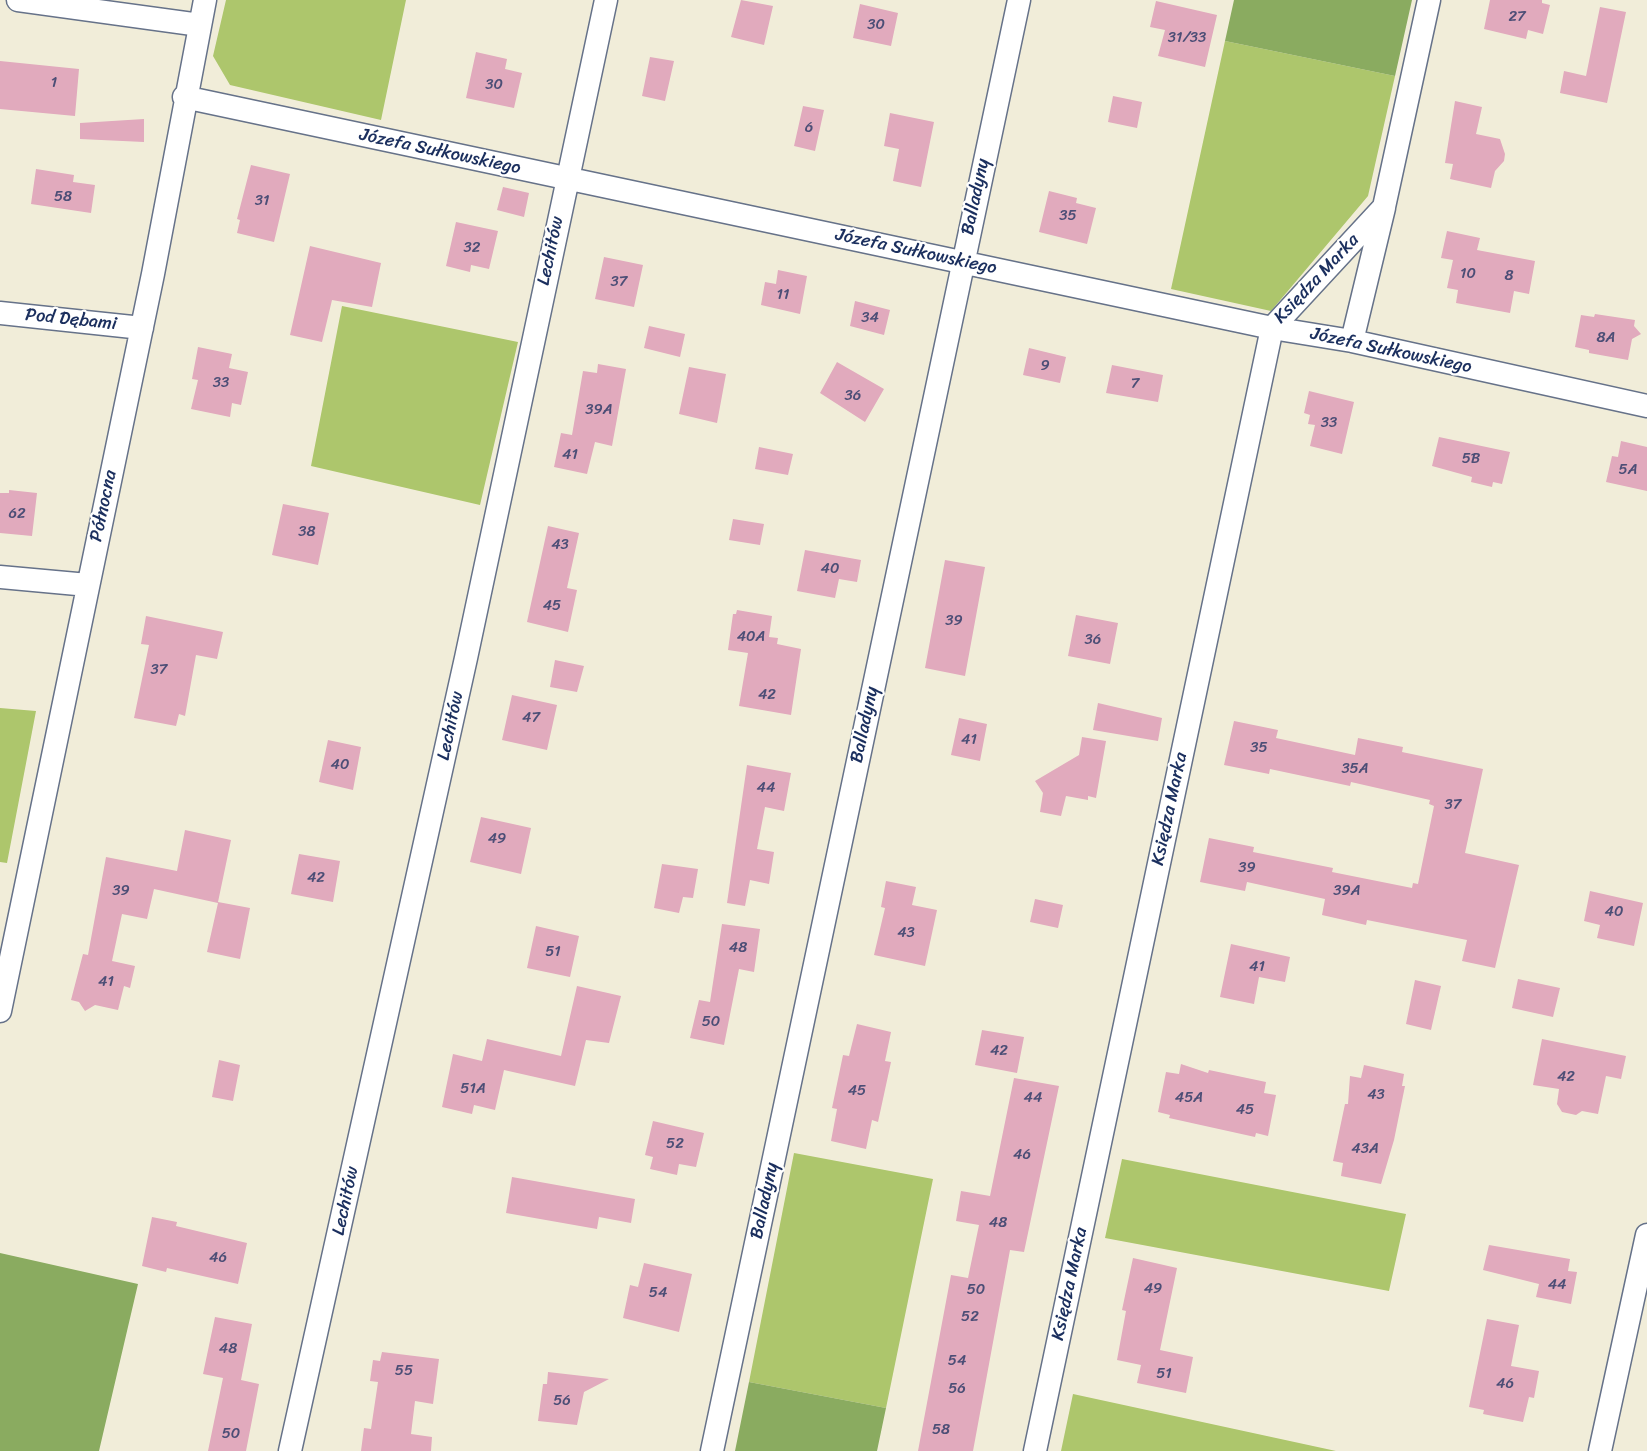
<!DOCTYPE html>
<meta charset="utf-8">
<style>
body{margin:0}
canvas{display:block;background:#f1edd9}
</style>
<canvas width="1647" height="1451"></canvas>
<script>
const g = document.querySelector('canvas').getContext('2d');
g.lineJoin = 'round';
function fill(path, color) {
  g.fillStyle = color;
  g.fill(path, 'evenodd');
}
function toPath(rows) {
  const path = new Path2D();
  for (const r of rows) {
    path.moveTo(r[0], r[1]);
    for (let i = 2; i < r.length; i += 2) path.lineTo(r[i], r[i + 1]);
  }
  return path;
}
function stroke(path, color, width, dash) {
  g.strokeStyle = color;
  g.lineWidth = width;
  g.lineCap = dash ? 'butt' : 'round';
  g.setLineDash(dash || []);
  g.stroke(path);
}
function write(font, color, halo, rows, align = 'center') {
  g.font = font + ' Sriracha,sans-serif';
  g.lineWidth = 4.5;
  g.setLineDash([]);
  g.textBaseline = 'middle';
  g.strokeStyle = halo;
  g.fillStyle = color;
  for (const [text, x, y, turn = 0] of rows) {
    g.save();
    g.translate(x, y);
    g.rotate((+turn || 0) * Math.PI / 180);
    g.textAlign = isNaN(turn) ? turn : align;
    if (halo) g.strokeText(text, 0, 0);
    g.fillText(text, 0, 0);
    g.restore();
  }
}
fill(toPath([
 [226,0,406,0,381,120,230,85,213,56],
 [1225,41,1395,76,1368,196,1271,311,1171,289],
 [342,306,518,342,480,505,311,466],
 [0,708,36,711,7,863,0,862],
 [794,1153,933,1179,886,1408,749,1382],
 [1122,1159,1406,1214,1389,1291,1105,1238],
 [1073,1394,1336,1451,1061,1451]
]), '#adc66c');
fill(toPath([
 [1234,0,1412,0,1395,76,1225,41],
 [0,1253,138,1284,99,1451,0,1451],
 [749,1382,886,1408,877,1451,735,1451]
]), '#8aab60');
fill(toPath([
 [741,0,773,6,764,45,731,37],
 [1490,0,1542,0,1542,3,1550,5,1543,34,1528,30,1526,39,1484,29],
 [1156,1,1217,15,1205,67,1158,56,1165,30,1150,27],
 [860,4,898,13,891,46,853,38],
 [1600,7,1626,12,1607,103,1560,93,1564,71,1586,76],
 [476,52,507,59,505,69,522,73,514,108,466,98],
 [650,57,674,61,665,101,642,96],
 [0,61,79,69,75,116,0,109],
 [1113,96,1142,102,1137,128,1108,122],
 [1455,101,1482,107,1476,134,1500,139,1505,154,1504,161,1495,171,1491,188,1450,179,1453,164,1445,163],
 [803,106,824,110,815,151,794,146],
 [890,113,934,122,921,187,893,181,899,149,884,146],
 [144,119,144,142,80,139,80,123],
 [251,165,290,174,274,242,237,233,240,220,237,219],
 [36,169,74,175,73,182,95,185,91,213,31,204],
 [503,187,529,193,524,217,497,210],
 [1049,191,1077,198,1076,203,1096,208,1087,244,1039,232],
 [456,222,498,231,489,269,471,265,470,272,446,266],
 [1447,231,1480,238,1477,250,1535,261,1529,294,1514,291,1510,313,1456,303,1458,290,1447,288,1453,260,1441,258],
 [310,246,381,263,372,307,332,300,322,342,290,335],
 [604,257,643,265,634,307,595,299],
 [778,270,807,276,800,314,761,305,765,282,776,284],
 [855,301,890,310,884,335,850,326],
 [1595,314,1635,320,1634,326,1641,334,1632,339,1628,360,1589,353,1589,350,1575,347,1581,315,1594,317],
 [649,326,685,334,680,357,644,348],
 [198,347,232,354,229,368,248,372,241,405,232,403,230,417,191,409,198,380,192,379],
 [1029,348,1066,357,1060,383,1023,375],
 [837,362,884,389,865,422,820,393],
 [598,364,626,369,612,446,595,442,587,474,554,467,561,433,572,435,583,371,597,373],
 [1112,365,1163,375,1158,402,1106,393],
 [689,367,726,374,717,423,679,414],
 [1309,391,1354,402,1342,454,1310,446,1315,425,1308,424,1310,415,1304,413],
 [1439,437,1510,452,1502,484,1493,482,1492,487,1471,482,1472,477,1432,466],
 [1621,441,1647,447,1647,491,1606,482,1612,456,1618,457],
 [759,447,793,454,788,475,755,469],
 [9,490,37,493,32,536,0,533,0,493,9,493],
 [283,504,329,513,318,565,272,555],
 [733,519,764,524,760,545,729,540],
 [548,526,579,533,567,588,577,590,568,632,527,622],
 [805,550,861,560,857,582,839,579,835,598,797,591],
 [945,560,985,567,965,676,925,668],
 [737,610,772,616,769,637,778,638,777,644,801,649,791,715,739,706,748,653,728,650,733,614,736,614],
 [1076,615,1118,623,1110,664,1068,656],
 [146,616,223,632,217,659,196,655,185,716,179,714,176,726,134,718,149,645,141,644],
 [555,660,584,666,577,692,550,687],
 [512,695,557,705,547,750,502,740],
 [1098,703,1162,718,1158,741,1093,730],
 [959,718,987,724,980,761,951,755],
 [1234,721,1278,730,1276,738,1355,755,1358,738,1403,747,1402,752,1483,769,1465,853,1519,865,1495,968,1462,961,1467,940,1367,920,1366,925,1322,915,1325,899,1247,882,1245,891,1200,882,1209,838,1254,847,1253,852,1333,868,1332,872,1412,888,1413,883,1418,884,1434,806,1429,804,1430,800,1351,782,1350,786,1270,769,1269,774,1224,765],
 [1082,737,1106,741,1096,798,1088,796,1088,800,1066,796,1061,816,1040,812,1043,793,1035,781,1079,755],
 [328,740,361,747,353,790,319,782],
 [747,765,791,773,784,811,765,807,757,849,774,852,769,884,750,880,745,906,727,903],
 [481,817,531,828,521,874,470,862],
 [185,830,231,840,218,902,250,908,240,959,207,952,218,903,154,889,147,919,122,914,112,961,135,966,130,988,124,986,118,1010,95,1005,85,1011,79,1002,71,1000,83,954,88,955,106,857,177,871],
 [299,854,340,861,333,902,291,894],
 [662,864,698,869,693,898,683,897,679,913,654,908],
 [886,881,916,887,912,905,937,910,925,966,874,955,885,908,881,907],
 [1590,891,1643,903,1634,946,1597,938,1600,925,1584,921],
 [1035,899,1063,905,1058,928,1030,922],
 [722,924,760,929,754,972,739,969,724,1045,690,1038,699,1000,710,1002],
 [536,926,579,936,570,977,527,968],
 [1231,944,1290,957,1285,982,1259,977,1254,1004,1220,997],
 [1518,979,1560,988,1553,1017,1512,1008],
 [1415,980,1441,986,1431,1030,1406,1024],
 [577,986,621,996,609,1043,586,1040,575,1086,504,1070,495,1110,474,1105,472,1114,442,1107,453,1054,482,1061,487,1039,561,1056],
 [857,1024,891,1032,885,1061,891,1062,878,1122,872,1120,866,1149,831,1141,837,1109,832,1108,843,1055,849,1056],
 [982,1030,1024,1037,1017,1073,975,1065],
 [1542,1039,1626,1056,1621,1079,1606,1076,1598,1114,1582,1111,1576,1115,1562,1112,1557,1104,1559,1089,1533,1085],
 [219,1060,240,1065,233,1101,212,1097],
 [1181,1064,1208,1073,1209,1070,1266,1082,1264,1093,1276,1095,1268,1136,1256,1133,1255,1137,1169,1118,1170,1115,1158,1112,1166,1072,1179,1074],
 [1364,1065,1404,1074,1402,1086,1405,1086,1394,1140,1381,1184,1341,1176,1343,1163,1333,1161,1345,1104,1348,1104,1350,1076,1361,1078],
 [1014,1078,1059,1086,1024,1252,1010,1250,973,1451,918,1451,951,1275,968,1278,979,1225,956,1221,961,1191,990,1196],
 [653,1121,704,1133,696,1167,679,1164,677,1175,650,1169,653,1157,645,1155],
 [512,1177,635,1199,631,1223,599,1217,597,1229,506,1213],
 [152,1217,177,1222,176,1226,247,1243,238,1284,167,1268,166,1272,142,1266],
 [1489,1245,1570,1259,1568,1271,1577,1272,1571,1304,1536,1297,1539,1284,1483,1270],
 [1133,1258,1177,1268,1160,1350,1193,1357,1186,1393,1137,1383,1141,1365,1117,1360,1126,1311,1122,1310],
 [644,1263,692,1274,679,1332,623,1318,630,1285,638,1287],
 [215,1317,252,1324,241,1380,259,1384,246,1451,208,1451,223,1378,203,1374],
 [1487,1319,1519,1325,1511,1366,1539,1371,1534,1398,1529,1397,1523,1422,1483,1414,1484,1410,1469,1407],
 [382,1352,439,1359,433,1404,415,1401,411,1434,432,1437,431,1451,361,1451,364,1428,371,1429,378,1382,370,1381,373,1360,380,1361],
 [548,1372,609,1379,584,1392,577,1425,538,1421,543,1384,547,1384]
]), '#e1aabd');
const street = toPath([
 [18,0,200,25],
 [184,97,1272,328,1352,341,1647,406],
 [0,313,142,328],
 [1352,341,1384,208],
 [0,577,88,585],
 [0,1011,153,274,205,0],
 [290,1451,466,658,606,0],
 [712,1451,1019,0],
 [1035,1451,1272,328,1384,207,1429,0],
 [1600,1451,1647,1235]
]);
stroke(street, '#667289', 25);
stroke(street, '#fff', 22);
write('15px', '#4c4e76', null, [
 ["27",1517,17],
 ["30",876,25],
 ["31/33",1187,38],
 ["1",54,83],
 ["30",494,85],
 ["6",809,128],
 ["58",63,197],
 ["31",262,201],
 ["35",1068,216],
 ["32",472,248],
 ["10",1468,274],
 ["8",1509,276],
 ["37",619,282],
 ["11",783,295],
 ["34",870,318],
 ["8A",1606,338],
 ["9",1045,366],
 ["33",221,383],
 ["7",1135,384],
 ["36",853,396],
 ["39A",599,410],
 ["33",1329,423],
 ["41",570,455],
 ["5B",1471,459],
 ["5A",1628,470],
 ["62",17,514],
 ["38",307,532],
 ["43",560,545],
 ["40",830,569],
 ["45",552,606],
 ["39",954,621],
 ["40A",751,637],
 ["36",1093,640],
 ["37",159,670],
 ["42",767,695],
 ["47",531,718],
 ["41",969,740],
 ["35",1259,748],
 ["40",340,765],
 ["35A",1355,769],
 ["44",766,788],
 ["37",1453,805],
 ["49",497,839],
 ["39",1247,868],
 ["42",316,878],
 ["39",121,891],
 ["39A",1347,891],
 ["40",1614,912],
 ["43",906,933],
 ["48",738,948],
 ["51",553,952],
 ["41",1257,967],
 ["41",106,982],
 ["50",711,1022],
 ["42",999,1051],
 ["42",1566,1077],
 ["51A",473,1089],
 ["45",857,1091],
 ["43",1376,1095],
 ["44",1033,1098],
 ["45A",1189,1098],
 ["45",1245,1110],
 ["52",675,1144],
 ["43A",1365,1149],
 ["46",1022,1155],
 ["48",998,1223],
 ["46",218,1258],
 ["44",1557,1285],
 ["49",1153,1289],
 ["50",976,1290],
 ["54",658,1293],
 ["52",970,1317],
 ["48",228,1349],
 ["54",957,1361],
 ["55",404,1371],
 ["51",1164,1374],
 ["46",1505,1384],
 ["56",957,1389],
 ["56",562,1401],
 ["58",941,1430],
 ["50",231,1434]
]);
write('18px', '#1b2f5e', '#fff', [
 ["Józefa Sułkowskiego",440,152,12],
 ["Balladyny",976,197,-78],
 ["Lechitów",551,251,-78],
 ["Józefa Sułkowskiego",916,252,12],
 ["Księdza Marka",1317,279,-47],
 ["Pod Dębami",71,320,6],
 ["Józefa Sułkowskiego",1391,351,12],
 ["Północna",104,506,-78],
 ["Balladyny",865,725,-78],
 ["Lechitów",451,726,-78],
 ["Księdza Marka",1170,809,-78],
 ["Lechitów",346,1201,-78],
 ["Balladyny",765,1201,-78],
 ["Księdza Marka",1070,1284,-78]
]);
</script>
